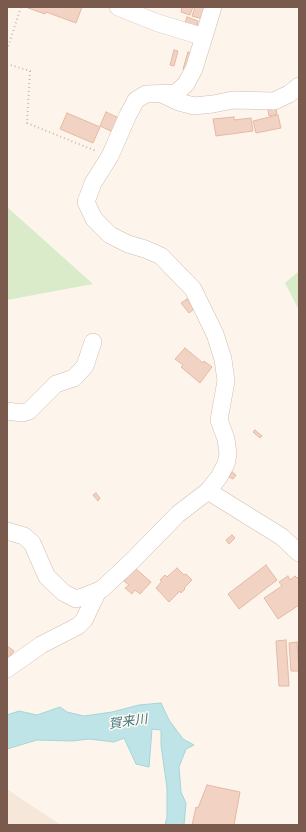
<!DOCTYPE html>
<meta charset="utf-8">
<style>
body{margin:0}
#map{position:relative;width:306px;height:832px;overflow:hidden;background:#fdf5ec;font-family:"PT Sans",sans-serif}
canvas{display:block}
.frame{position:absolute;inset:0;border:8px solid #795a4d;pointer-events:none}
</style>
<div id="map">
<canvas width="306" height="832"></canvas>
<div class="frame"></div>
</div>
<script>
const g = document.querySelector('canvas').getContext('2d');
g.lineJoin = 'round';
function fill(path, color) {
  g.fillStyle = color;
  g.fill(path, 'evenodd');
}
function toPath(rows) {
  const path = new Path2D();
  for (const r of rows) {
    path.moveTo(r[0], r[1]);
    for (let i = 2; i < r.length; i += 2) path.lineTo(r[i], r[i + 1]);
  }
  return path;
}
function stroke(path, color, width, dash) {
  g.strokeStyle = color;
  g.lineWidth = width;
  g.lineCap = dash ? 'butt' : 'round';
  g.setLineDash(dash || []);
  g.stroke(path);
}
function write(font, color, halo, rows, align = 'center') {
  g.font = font + ' "PT Sans","Noto Sans JP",sans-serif';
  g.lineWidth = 3;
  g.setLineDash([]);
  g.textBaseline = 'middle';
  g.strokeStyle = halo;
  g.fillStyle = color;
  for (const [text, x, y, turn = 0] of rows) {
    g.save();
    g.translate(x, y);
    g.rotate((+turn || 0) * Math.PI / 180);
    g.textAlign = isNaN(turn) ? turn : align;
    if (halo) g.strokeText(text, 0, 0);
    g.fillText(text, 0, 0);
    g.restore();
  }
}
fill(toPath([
 [7,789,23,800,61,825,7,825]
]), '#f5e7da');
fill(toPath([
 [7,207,93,284,7,300],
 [299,271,299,310,285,283]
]), '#d9ebc9');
const water = toPath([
 [161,703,169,720,183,739,194,745,186,749,179,767,181,792,186,803,184,825,165,825,167,817,167,788,161,745,161,730,152,729,149,767,136,764,124,738,114,742,89,739,72,741,37,740,7,749,7,715,19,711,37,715,60,707,67,712,84,716,112,712,139,705,161,703]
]);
fill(water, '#bfe4e7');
stroke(water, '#a5d4d9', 1);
const building = toPath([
 [28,7,82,7,76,23,46,12,45,14,28,8,28,7],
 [182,7,193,7,190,15,181,12,182,7],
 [195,7,207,7,203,19,192,16,195,7],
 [187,17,198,21,196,30,184,27,187,17],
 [174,50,178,51,174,66,170,65,174,50],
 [188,52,193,54,187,70,183,69,188,52],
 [276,109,277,114,269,116,268,110,276,109],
 [106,112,123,120,113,132,100,126,106,112],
 [67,113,100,127,93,143,60,129,67,113],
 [278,115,281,128,256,133,253,121,278,115],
 [234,117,234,120,251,118,253,131,216,136,213,119,234,117],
 [187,299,194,309,189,313,181,303,187,299],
 [185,348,203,363,204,361,212,367,200,383,181,367,183,365,175,359,185,348],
 [255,430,262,436,260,438,253,432,255,430],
 [232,472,236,475,233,479,229,477,232,472],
 [96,493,100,498,98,501,93,495,96,493],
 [232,535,235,538,229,544,226,540,232,535],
 [266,565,277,580,239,609,228,594,266,565],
 [135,568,151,582,140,594,135,590,132,594,125,588,129,585,124,581,135,568],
 [177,568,184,575,186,574,192,580,184,588,185,589,181,593,180,591,169,602,156,588,162,581,160,580,165,575,167,577,177,568],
 [288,576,290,580,295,576,297,578,299,576,299,605,278,619,264,598,282,586,279,582,288,576],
 [286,640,289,686,279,686,276,641,286,640],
 [297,642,299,671,291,671,289,643,297,642],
 [7,646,14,651,7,660,7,646],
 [207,785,240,792,234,825,192,825,196,807,198,808,207,785]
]);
fill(building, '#f2d3c3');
stroke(building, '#e5b8a3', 1);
const minor = toPath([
 [118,7,158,23,204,37],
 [162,94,179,102,194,106,213,104,233,100,274,101,289,94,299,86],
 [7,411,22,413,29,411,56,384,74,378,85,366,93,342],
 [208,491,282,537,299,553],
 [7,531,24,536,32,543,47,577,64,593,76,599,85,596,102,589,132,561,178,514,208,491,219,477,226,464,228,454,226,439,219,420,226,381,223,359,215,334,193,289,161,256,145,249,128,244,110,235,94,219,86,202,93,183,110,156,128,115,136,100,146,94,176,93,186,84,194,69,213,7],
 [7,669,41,645,78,626,84,620,98,591]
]);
stroke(minor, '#d0bcb0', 18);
stroke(toPath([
 [7,50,21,7],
 [7,64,30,71,27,123,96,151]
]), '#d8b6a5', 2, [1, 3]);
stroke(minor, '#fff', 17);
write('italic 13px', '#40777e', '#fff9f3', [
 ["賀来川",128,722,-8]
]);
</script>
